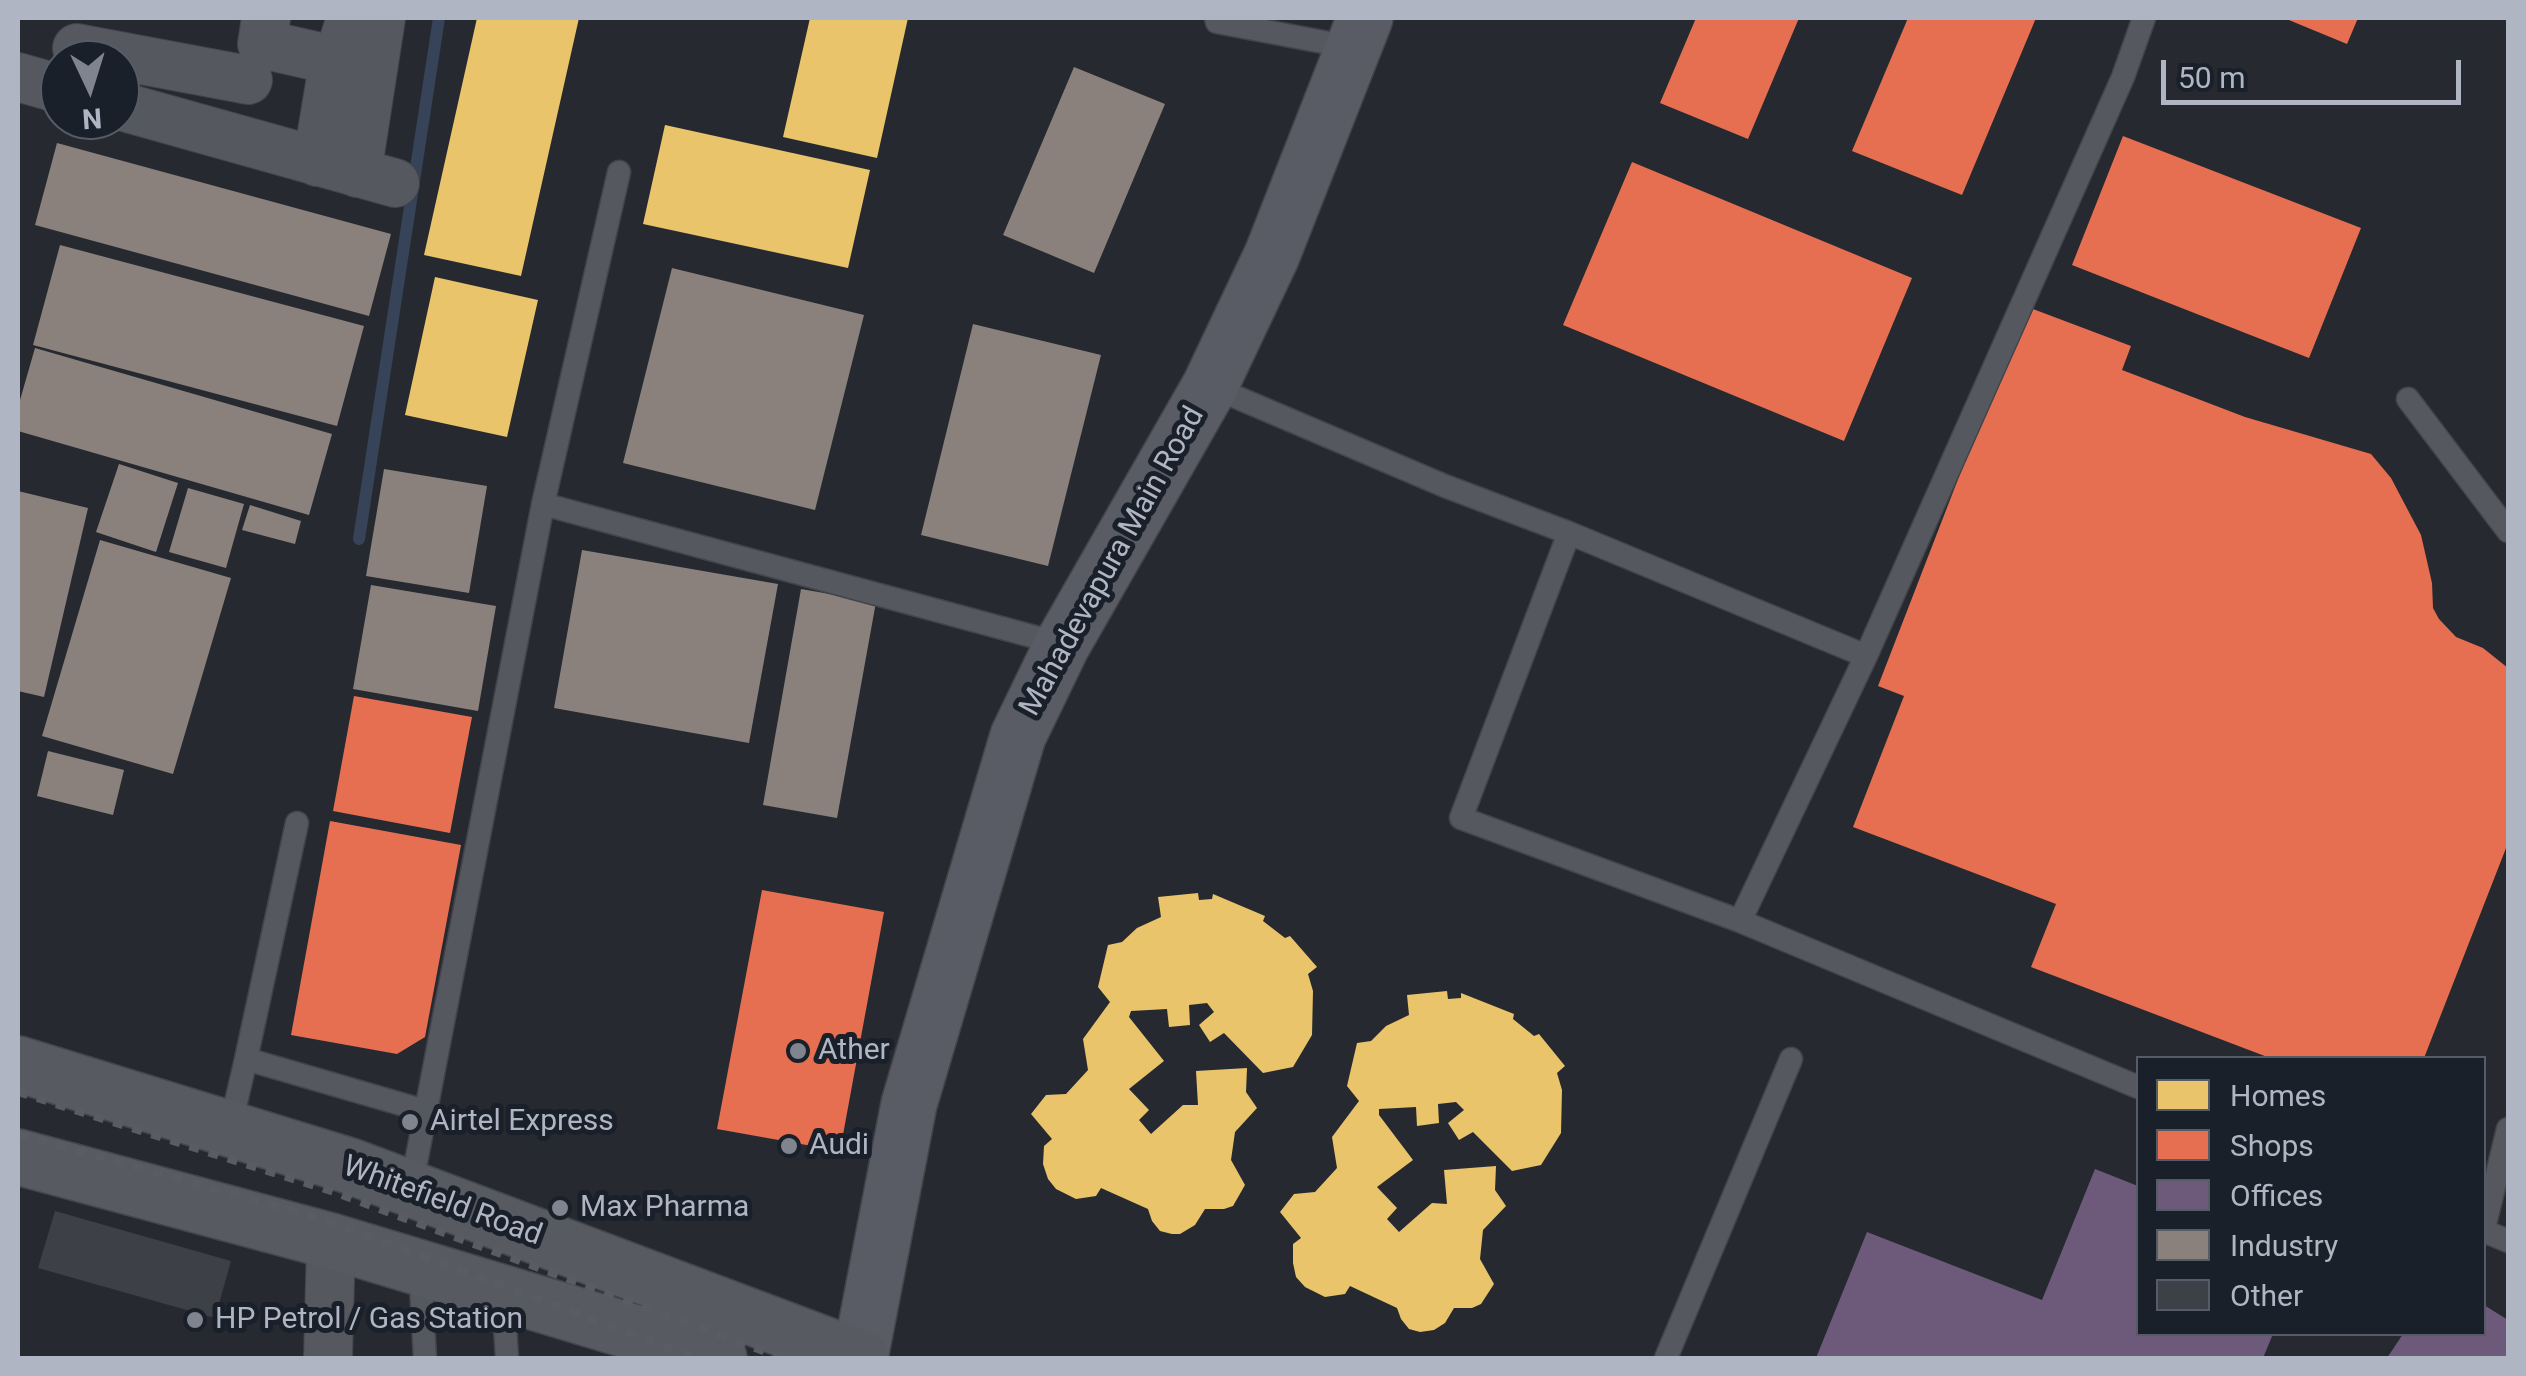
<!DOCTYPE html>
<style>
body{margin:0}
#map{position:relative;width:2526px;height:1376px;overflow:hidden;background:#262a30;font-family:Roboto,sans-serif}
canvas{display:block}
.frame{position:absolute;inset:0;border:20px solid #afb5c2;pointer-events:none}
.legend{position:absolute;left:2136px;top:1056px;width:350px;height:280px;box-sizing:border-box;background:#1a202a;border:2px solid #565c67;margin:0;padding:12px 18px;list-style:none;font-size:30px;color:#afb5c2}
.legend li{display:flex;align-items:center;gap:20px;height:50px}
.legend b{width:50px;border:2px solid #565c67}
.north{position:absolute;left:40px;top:40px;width:100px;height:100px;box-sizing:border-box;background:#1a202a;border:2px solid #565c67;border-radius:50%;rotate:176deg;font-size:28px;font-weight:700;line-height:40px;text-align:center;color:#afb5c2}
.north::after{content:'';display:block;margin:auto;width:35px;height:45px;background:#7f848f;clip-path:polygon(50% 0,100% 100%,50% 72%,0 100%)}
.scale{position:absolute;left:2161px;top:60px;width:300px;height:45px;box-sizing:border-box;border:5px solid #afb5c2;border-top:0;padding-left:12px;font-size:30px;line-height:35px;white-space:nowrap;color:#afb5c2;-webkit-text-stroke:8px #1a202a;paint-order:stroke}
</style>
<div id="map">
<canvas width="2526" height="1376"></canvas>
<div class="frame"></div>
<ul class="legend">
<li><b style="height:28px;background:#e9c46a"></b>Homes</li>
<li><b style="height:28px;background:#e76f51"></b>Shops</li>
<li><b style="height:28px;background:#6d597a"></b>Offices</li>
<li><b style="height:28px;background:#8a817c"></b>Industry</li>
<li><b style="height:28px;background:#3d4046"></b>Other</li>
</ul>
<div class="north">N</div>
<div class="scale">50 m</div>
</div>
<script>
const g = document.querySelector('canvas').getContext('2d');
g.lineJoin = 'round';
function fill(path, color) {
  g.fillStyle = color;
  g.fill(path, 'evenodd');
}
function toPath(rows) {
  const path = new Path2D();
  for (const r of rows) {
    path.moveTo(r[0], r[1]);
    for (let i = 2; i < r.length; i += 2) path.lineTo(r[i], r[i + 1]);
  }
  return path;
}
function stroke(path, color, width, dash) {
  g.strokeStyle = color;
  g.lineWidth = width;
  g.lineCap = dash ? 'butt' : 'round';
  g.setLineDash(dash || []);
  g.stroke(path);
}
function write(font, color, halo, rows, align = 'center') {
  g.font = font + ' Roboto,sans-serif';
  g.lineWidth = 10;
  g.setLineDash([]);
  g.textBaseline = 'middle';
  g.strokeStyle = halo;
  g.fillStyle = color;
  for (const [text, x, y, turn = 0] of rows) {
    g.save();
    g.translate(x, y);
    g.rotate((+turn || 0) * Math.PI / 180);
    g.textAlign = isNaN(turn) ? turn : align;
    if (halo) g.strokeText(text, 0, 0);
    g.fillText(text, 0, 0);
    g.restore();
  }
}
fill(toPath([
 [477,18,579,18,521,276,424,255],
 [810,18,908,18,877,158,783,137],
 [665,125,870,170,848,268,643,224],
 [435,277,538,300,507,437,405,415],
 [1198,893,1199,900,1212,899,1213,894,1265,916,1263,921,1285,938,1290,936,1317,967,1308,974,1313,991,1312,1035,1293,1067,1263,1073,1224,1033,1210,1042,1199,1025,1214,1012,1207,1003,1189,1005,1190,1025,1169,1027,1167,1009,1131,1011,1129,1017,1164,1061,1129,1089,1149,1110,1139,1120,1151,1134,1183,1105,1198,1105,1196,1071,1247,1068,1246,1092,1257,1108,1235,1132,1231,1160,1245,1185,1233,1206,1224,1209,1205,1209,1195,1225,1180,1234,1172,1234,1160,1231,1152,1221,1148,1209,1101,1188,1096,1196,1076,1199,1056,1189,1048,1179,1043,1164,1044,1146,1052,1139,1031,1114,1046,1095,1066,1094,1088,1070,1083,1039,1110,1002,1098,987,1108,945,1122,942,1137,928,1161,917,1158,897],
 [1447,991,1448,999,1461,998,1461,993,1514,1014,1513,1019,1534,1036,1539,1034,1565,1066,1557,1073,1562,1090,1561,1133,1541,1165,1512,1171,1473,1132,1459,1140,1448,1123,1464,1110,1456,1102,1438,1104,1439,1123,1417,1126,1416,1107,1379,1109,1379,1115,1413,1160,1377,1187,1397,1208,1387,1219,1399,1232,1432,1203,1447,1204,1444,1170,1496,1166,1495,1190,1506,1206,1483,1230,1480,1259,1494,1284,1481,1304,1472,1308,1454,1308,1445,1323,1434,1330,1420,1332,1409,1329,1401,1319,1397,1308,1350,1286,1345,1294,1325,1297,1305,1287,1296,1277,1293,1263,1293,1244,1301,1238,1280,1212,1294,1194,1315,1192,1337,1168,1332,1137,1359,1101,1347,1086,1357,1043,1371,1041,1386,1026,1409,1015,1407,995]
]), '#e9c46a');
fill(toPath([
 [1696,18,1799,18,1748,139,1660,103],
 [1908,18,2036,18,1962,195,1852,151],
 [2284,18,2358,18,2347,44],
 [2123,136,2361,228,2309,358,2072,265],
 [1632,162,1912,278,1844,441,1563,325],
 [2025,306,2131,346,2122,370,2245,417,2371,454,2391,478,2421,535,2432,583,2433,608,2439,619,2456,637,2483,648,2508,668,2508,843,2424,1058,2270,1058,2031,967,2056,904,1853,827,1904,696,1878,686],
 [354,696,472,717,450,833,333,811],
 [330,821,461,845,425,1037,397,1054,291,1035],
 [762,890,884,912,840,1151,717,1129]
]), '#e76f51');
fill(toPath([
 [2095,1169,2138,1186,2138,1334,2273,1334,2263,1358,1816,1358,1867,1232,2042,1300],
 [2484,1305,2508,1320,2508,1358,2387,1358,2403,1334,2484,1334]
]), '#6d597a');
fill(toPath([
 [1074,67,1165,104,1094,273,1003,235],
 [57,143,391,234,369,316,35,225],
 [60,245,364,326,337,426,33,345],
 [672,268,864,315,815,510,623,463],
 [973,324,1101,355,1048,566,921,535],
 [35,348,332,434,309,515,18,431,18,407],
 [119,464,178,483,156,552,96,532],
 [384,469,487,486,469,593,366,576],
 [188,488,244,504,226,568,169,552],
 [18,491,88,508,44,697,18,691],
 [250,505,301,521,295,544,242,530],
 [100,540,231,578,173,774,42,736],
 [582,550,778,584,749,743,554,708],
 [371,585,496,606,478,711,353,689],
 [801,589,876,602,837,818,763,805],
 [48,751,124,770,113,815,37,796]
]), '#8a817c');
stroke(toPath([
 [359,539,439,18]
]), '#364359', 12);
fill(toPath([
 [55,1211,231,1261,215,1318,38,1268]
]), '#3d4046');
const lane = toPath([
 [1216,18,1217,22,1355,48],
 [1210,386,1445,486,1569,533,1866,656],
 [2408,399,2508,531],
 [543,504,1061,644],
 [1569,533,1461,818,1740,921,2138,1087],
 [297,823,246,1059,425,1111],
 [1740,921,1866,656,2123,77,2144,18],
 [230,1128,246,1059],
 [411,1188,543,504,619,172],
 [2484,1228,2508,1129],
 [2484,1231,2508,1241],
 [420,1268,425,1358],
 [503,1293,507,1358],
 [1666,1358,1791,1059]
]);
const street = toPath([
 [266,18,262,44,337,61],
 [77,48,248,80],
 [18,77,60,89],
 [120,106,395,183],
 [317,162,330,84,351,18],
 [357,173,381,18],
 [328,1358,331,1241]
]);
const secondary = toPath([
 [860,1358,909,1104,1018,736,1062,645,1210,386,1272,255,1365,18]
]);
const primary = toPath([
 [18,1064,350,1166,860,1358],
 [18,1157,331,1241,719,1358]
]);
stroke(lane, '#424449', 25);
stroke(street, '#424449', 50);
stroke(secondary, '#424449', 58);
stroke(primary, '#43464d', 58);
stroke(lane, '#55585f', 22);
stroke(street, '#55585f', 48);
stroke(secondary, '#595c64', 55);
stroke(primary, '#575b61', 55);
stroke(toPath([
 [18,1092,331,1191,782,1358],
 [18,1134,322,1219,697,1358]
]), '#595c63', 8, [10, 10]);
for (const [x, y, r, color] of [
 [798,1051,10,"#7f848f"],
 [410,1122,10,"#7f848f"],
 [789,1146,10,"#7f848f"],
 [560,1208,10,"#7f848f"],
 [195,1320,10,"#7f848f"]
]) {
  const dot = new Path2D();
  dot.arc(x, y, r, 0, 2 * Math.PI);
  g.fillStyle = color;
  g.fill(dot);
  stroke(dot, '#1a202a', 4);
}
write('30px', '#afb5c2', '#1a202a', [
 ["Mahadevapura Main Road",1113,562,-61],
 ["Whitefield Road",442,1202,20]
]);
write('30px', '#afb5c2', '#1a202a', [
 ["Ather",818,1051],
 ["Airtel Express",430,1122],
 ["Audi",809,1146],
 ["Max Pharma",580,1208],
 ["HP Petrol / Gas Station",215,1320]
], 'left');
</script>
